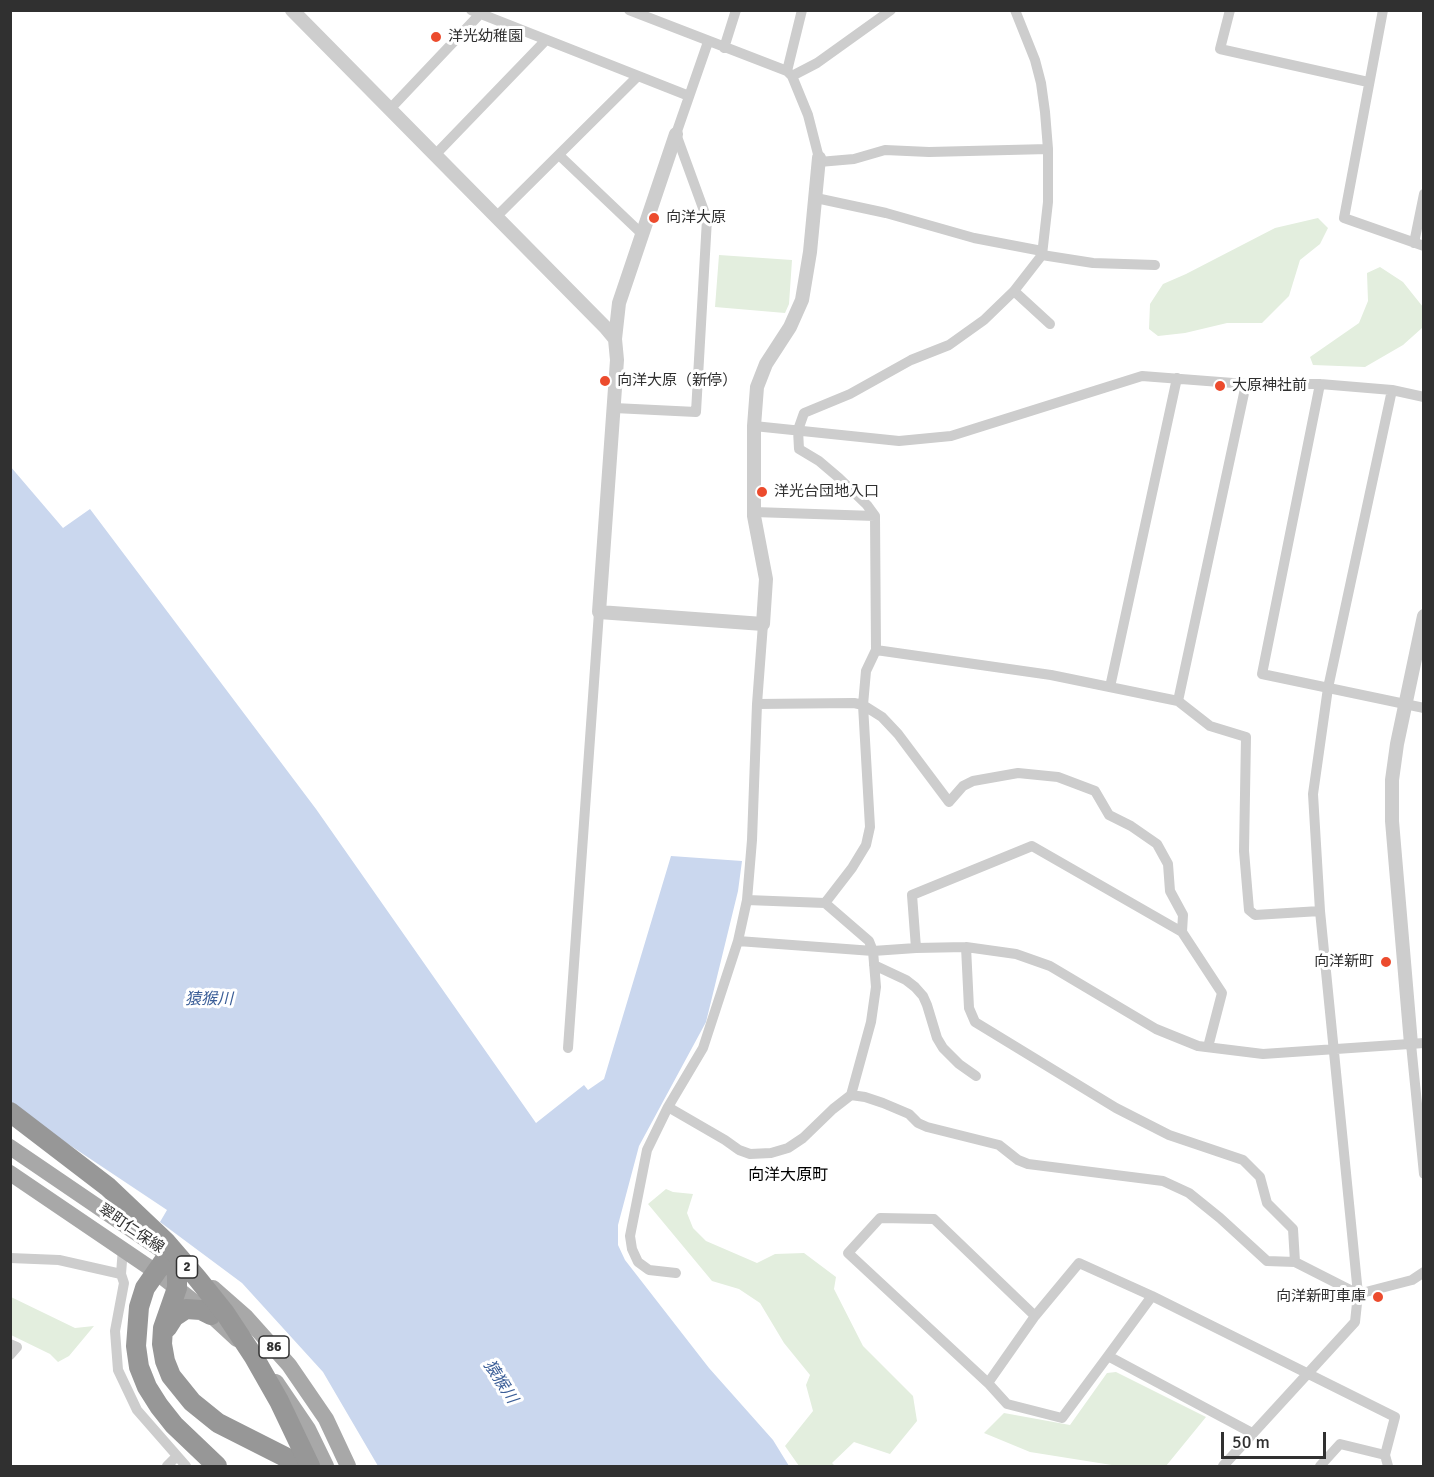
<!DOCTYPE html>
<meta charset="utf-8">
<style>
body{margin:0}
#map{position:relative;width:1434px;height:1477px;overflow:hidden;background:#fff;font-family:Signika,sans-serif}
canvas{display:block}
.frame{position:absolute;inset:0;border:12px solid #303030;pointer-events:none}
.scale{position:absolute;left:1221px;top:1432px;width:105px;height:27px;box-sizing:border-box;border:3px solid #303030;border-top:0;padding-left:8px;font-size:18px;line-height:21px;white-space:nowrap;color:#303030;-webkit-text-stroke:4px #fff;paint-order:stroke}
</style>
<div id="map">
<canvas width="1434" height="1477"></canvas>
<div class="frame"></div>
<div class="scale">50 m</div>
</div>
<script>
const g = document.querySelector('canvas').getContext('2d');
g.lineJoin = 'round';
function fill(path, color) {
  g.fillStyle = color;
  g.fill(path, 'evenodd');
}
function toPath(rows) {
  const path = new Path2D();
  for (const r of rows) {
    path.moveTo(r[0], r[1]);
    for (let i = 2; i < r.length; i += 2) path.lineTo(r[i], r[i + 1]);
  }
  return path;
}
function stroke(path, color, width, dash) {
  g.strokeStyle = color;
  g.lineWidth = width;
  g.lineCap = dash ? 'butt' : 'round';
  g.setLineDash(dash || []);
  g.stroke(path);
}
function write(font, color, halo, rows, align = 'center') {
  g.font = font + ' Signika,"Noto Sans JP",sans-serif';
  g.lineWidth = 6;
  g.setLineDash([]);
  g.textBaseline = 'middle';
  g.strokeStyle = halo;
  g.fillStyle = color;
  for (const [text, x, y, turn = 0] of rows) {
    g.save();
    g.translate(x, y);
    g.rotate((+turn || 0) * Math.PI / 180);
    g.textAlign = isNaN(turn) ? turn : align;
    if (halo) g.strokeText(text, 0, 0);
    g.fillText(text, 0, 0);
    g.restore();
  }
}
fill(toPath([
 [1318,218,1328,228,1320,244,1300,260,1289,296,1262,323,1227,323,1185,333,1158,336,1149,329,1150,304,1163,284,1186,274,1275,228],
 [719,255,792,260,789,304,785,313,715,307],
 [1380,267,1403,282,1423,307,1422,328,1403,345,1365,367,1313,365,1310,357,1359,323,1368,301,1367,273],
 [666,1189,673,1192,693,1194,687,1213,693,1228,706,1241,757,1263,775,1254,804,1253,836,1277,834,1289,863,1346,913,1396,917,1421,890,1454,854,1442,832,1463,835,1466,799,1466,785,1446,813,1411,806,1385,810,1375,784,1343,760,1303,739,1289,712,1281,648,1204],
 [11,1297,75,1328,94,1326,69,1356,58,1362,50,1354,11,1335],
 [1116,1372,1206,1417,1166,1466,1118,1466,1030,1452,984,1433,1004,1413,1070,1425,1107,1373]
]), '#e3eede');
fill(toPath([
 [10,466,63,528,90,509,316,809,536,1123,584,1085,588,1090,604,1079,671,856,742,861,738,891,706,1022,639,1146,618,1225,618,1245,625,1260,709,1368,773,1440,789,1466,378,1466,323,1372,242,1283,160,1222,167,1210,11,1106]
]), '#cad7ee');
stroke(toPath([
 [471,10,689,96],
 [629,10,787,71,792,76,808,115,819,158],
 [1230,10,1220,49,1368,82],
 [1383,10,1344,218,1424,246],
 [724,48,736,10],
 [787,71,802,10],
 [792,76,817,63,891,10],
 [390,109,480,14],
 [435,155,546,40],
 [559,155,642,234],
 [819,162,854,159,885,150,929,152,1048,149],
 [816,198,886,213,974,238,1042,251],
 [496,217,638,76],
 [1414,243,1424,194],
 [1042,255,1093,263,1155,265],
 [1014,291,1050,324],
 [1320,384,1262,674,1424,708],
 [614,408,696,412,707,219,676,134,708,42],
 [754,426,899,441,951,436,1142,376,1246,384,1320,384,1392,390,1424,397],
 [754,512,875,516],
 [876,650,1051,675,1178,701,1210,726,1246,737,1244,851,1249,910,1255,915,1320,911],
 [1110,687,1177,378],
 [1178,701,1246,384],
 [757,704,854,703,863,705,882,717,898,734,949,802,963,786,973,781,1018,773,1058,777,1095,791,1109,815,1131,826,1157,844,1168,864,1170,891,1183,915,1182,932],
 [747,900,825,903,852,868,866,845,870,827,863,705,866,671,876,650,875,516,867,505,839,478,819,461,799,449,798,430,804,413,850,394,911,360,949,345,984,320,1014,291,1042,255,1048,202,1048,149,1045,112,1041,83,1035,60,1015,10],
 [738,941,873,951,916,948,966,947,1016,954,1050,966,1156,1029,1198,1046,1263,1054,1424,1043],
 [966,947,969,1008,975,1022,1116,1108,1169,1135,1243,1160,1260,1177,1267,1203,1293,1229,1295,1262,1358,1294,1412,1280,1424,1272],
 [916,948,912,895,1032,846,1182,932,1222,993,1208,1047],
 [874,965,906,980,915,987,923,996,927,1005,937,1038,943,1048,959,1064,976,1076],
 [1411,1044,1424,1174],
 [568,1048,599,612],
 [851,1095,865,1097,883,1103,909,1114,918,1123,927,1127,999,1145,1018,1160,1028,1164,1163,1181,1189,1193,1220,1218,1267,1261,1295,1262],
 [668,1107,725,1140,739,1150,750,1154,771,1153,788,1148,803,1138,833,1109,851,1095,871,1022,876,987,873,951,869,941,825,903],
 [10,1258,59,1260,121,1274,123,1248],
 [676,1273,649,1270,638,1262,632,1249,630,1236,647,1150,668,1107,703,1048,738,941,747,900,752,840,757,704,763,624],
 [121,1274,124,1283,115,1331,118,1370,137,1410,186,1466],
 [1035,1316,934,1219,880,1218,848,1253,988,1383,1007,1404,1062,1418,1108,1356,1252,1433],
 [10,1344,17,1347,10,1355],
 [1108,1356,1152,1296],
 [988,1383,1035,1316,1079,1263,1152,1296,1395,1417,1385,1455,1388,1466],
 [167,1466,177,1456],
 [1223,1466,1355,1322,1358,1294,1320,911,1313,794,1328,688,1392,390],
 [1320,1466,1340,1444,1385,1455]
]), '#cdcdcd', 10);
stroke(toPath([
 [292,10,605,327,615,339],
 [676,134,619,303,615,339,617,360,599,612,763,624,766,579,754,516,754,426,757,387,766,364,790,327,802,300,810,252,819,158],
 [1411,1044,1392,821,1392,780,1397,744,1424,616]
]), '#cdcdcd', 14);
stroke(toPath([
 [10,1147,176,1260],
 [10,1173,156,1272,211,1315,237,1339],
 [213,1288,246,1317,289,1365,326,1419,348,1466],
 [276,1382,308,1429,326,1466]
]), '#a8a8a8', 16);
stroke(toPath([
 [167,1328,174,1317,186,1309,201,1310,211,1315],
 [217,1466,174,1425,159,1406,147,1387,139,1367,136,1346,139,1307,145,1288,168,1255,175,1266,177,1276,177,1288,163,1328,162,1344,165,1361,171,1376,192,1402,218,1423,303,1466]
]), '#979797', 20);
stroke(toPath([
 [10,1112,108,1187,166,1242,197,1278,225,1313,254,1357,279,1401,310,1466]
]), '#979797', 20);
for (const [x, y, r, color] of [
 [436,37,6,"#ec4b2d"],
 [654,218,6,"#ec4b2d"],
 [605,381,6,"#ec4b2d"],
 [1220,386,6,"#ec4b2d"],
 [762,492,6,"#ec4b2d"],
 [1386,962,6,"#ec4b2d"],
 [1378,1297,6,"#ec4b2d"]
]) {
  const dot = new Path2D();
  dot.arc(x, y, r, 0, 2 * Math.PI);
  g.fillStyle = color;
  g.fill(dot);
  stroke(dot, '#fff', 2);
}
for (const [x, y, w] of [
 [187,1267,21],
 [274,1347,30]
]) {
  const box = new Path2D();
  box.roundRect(x - w / 2, y - 11, w, 22, 4.5);
  g.fillStyle = '#fff';
  g.fill(box);
  stroke(box, '#303030', 1.5);
}
write('bold 14px', '#303030', null, [
 ["2",187,1267],
 ["86",274,1347]
]);
write('15px', '#303030', '#fff', [
 ["洋光幼稚園",448,37],
 ["向洋大原",666,218],
 ["向洋大原（新停）",617,381],
 ["大原神社前",1232,386],
 ["洋光台団地入口",774,492],
 ["向洋新町",1374,962,"right"],
 ["向洋新町車庫",1366,1297,"right"]
], 'left');
write('15px', '#303030', '#fff', [
 ["翠町仁保線",131,1229,34]
]);
write('italic 16px', '#3a5d97', '#fff', [
 ["猿猴川",209,1000],
 ["猿猴川",500,1382,57]
]);
write('16px', '#000', '#fff', [
 ["向洋大原町",788,1176]
]);
</script>
